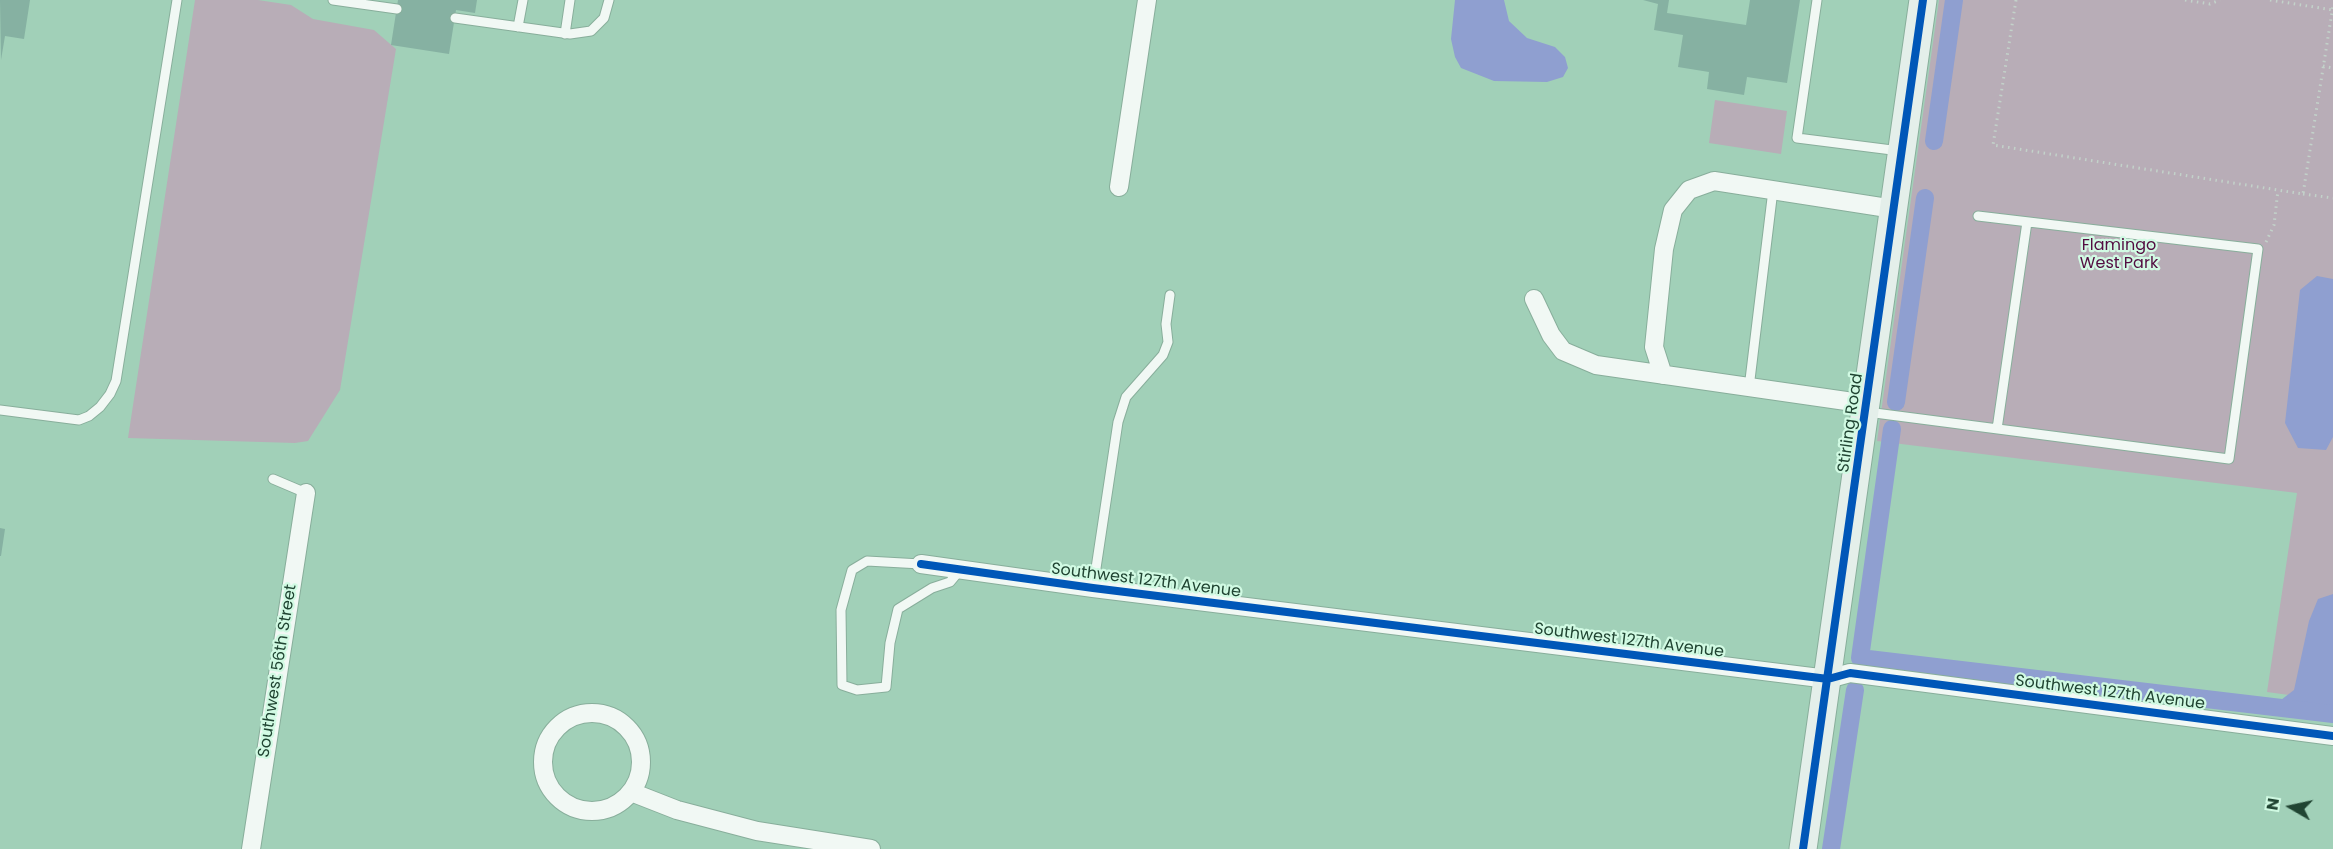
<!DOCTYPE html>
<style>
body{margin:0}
#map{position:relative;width:2333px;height:849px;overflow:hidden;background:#a1d0b8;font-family:Poppins,sans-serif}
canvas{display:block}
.north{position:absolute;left:2261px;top:777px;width:60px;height:60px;-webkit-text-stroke:4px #d1fae3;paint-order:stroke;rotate:279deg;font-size:16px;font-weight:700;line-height:24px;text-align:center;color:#204432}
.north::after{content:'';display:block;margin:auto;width:21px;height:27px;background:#204432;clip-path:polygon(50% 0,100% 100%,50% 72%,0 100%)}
</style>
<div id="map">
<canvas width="2333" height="849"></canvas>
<div class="north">N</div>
</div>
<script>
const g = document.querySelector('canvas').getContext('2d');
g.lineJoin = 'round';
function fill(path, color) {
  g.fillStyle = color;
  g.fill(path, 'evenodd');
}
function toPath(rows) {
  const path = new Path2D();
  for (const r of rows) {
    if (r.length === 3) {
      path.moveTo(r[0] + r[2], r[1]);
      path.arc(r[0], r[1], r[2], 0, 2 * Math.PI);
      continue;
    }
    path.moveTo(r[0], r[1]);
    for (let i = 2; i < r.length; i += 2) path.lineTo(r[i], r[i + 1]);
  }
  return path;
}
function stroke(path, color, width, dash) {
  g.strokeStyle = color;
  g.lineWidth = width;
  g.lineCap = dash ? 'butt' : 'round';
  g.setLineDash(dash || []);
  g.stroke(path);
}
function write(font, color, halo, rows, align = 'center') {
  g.font = font + ' Poppins,sans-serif';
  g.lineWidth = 4.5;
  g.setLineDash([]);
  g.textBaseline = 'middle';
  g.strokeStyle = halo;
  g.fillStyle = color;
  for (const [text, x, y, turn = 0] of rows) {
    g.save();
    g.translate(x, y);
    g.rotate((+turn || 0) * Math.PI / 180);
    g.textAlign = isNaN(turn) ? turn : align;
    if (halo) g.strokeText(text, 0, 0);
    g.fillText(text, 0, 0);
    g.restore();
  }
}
fill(toPath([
 [195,0,258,0,291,5,313,19,374,30,396,49,340,390,308,441,295,443,128,438],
 [1939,0,2333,0,2333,701,2267,692,2297,493,1877,441],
 [1715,100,1787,111,1781,154,1709,143]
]), '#b8adb7');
fill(toPath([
 [1455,0,1504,0,1509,21,1527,38,1555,47,1565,57,1568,68,1563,77,1547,82,1494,81,1461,68,1455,57,1451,39],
 [2317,276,2333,279,2333,437,2326,450,2298,448,2285,423,2300,290],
 [2333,594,2333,714,2273,706,2294,690,2309,621,2318,599]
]), '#8f9fd0');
stroke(toPath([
 [1934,141,1954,0],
 [1896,402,1925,198],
 [1892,429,1860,658,2333,714],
 [1831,849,1855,690]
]), '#8f9fd0', 18);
fill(toPath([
 [0,0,30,0,24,39,5,36,1,60],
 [398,0,477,0,475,13,456,10,449,54,391,45],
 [1643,0,1669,0,1667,13,1746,25,1750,0,1800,0,1787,83,1747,77,1744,95,1707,89,1709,72,1678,67,1683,35,1654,30,1658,4],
 [0,528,5,529,1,556,0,556]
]), '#86b1a2');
const lane = toPath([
 [333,0,397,9],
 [1817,0,1797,138,1900,151],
 [455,18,570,34,591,31,604,18,609,0],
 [518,27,523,0],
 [565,34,570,0],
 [1749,388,1773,190],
 [0,410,79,420,89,416,100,407,110,394,116,381,177,0],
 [1867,412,2229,459,2258,249,1978,216],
 [1997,429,2027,222],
 [273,479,306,493],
 [921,564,867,561,852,570,841,610,842,685,857,690,886,687,890,643,898,609,932,588,950,582,960,570],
 [1093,588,1118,422,1126,397,1163,355,1168,342,1166,324,1170,295]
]);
const street = toPath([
 [1119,187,1147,0],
 [1534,299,1551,335,1563,351,1596,365,1867,404],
 [1663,375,1654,347,1664,249,1673,210,1689,190,1714,181,1894,209],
 [921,564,1093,588,1828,679,1850,673,2333,736],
 [592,762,49],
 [631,792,677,810,757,831,871,849],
 [251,849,306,493]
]);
const secondary = toPath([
 [1803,849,1923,0]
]);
stroke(lane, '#88ae9b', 11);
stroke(street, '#88ae9b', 20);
stroke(secondary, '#88ae9b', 29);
stroke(toPath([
 [2016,0,1993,145,2303,194,2333,6],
 [2185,0,2210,4,2220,0],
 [2270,0,2333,10],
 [2323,66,2333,68],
 [2303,194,2333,198],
 [2266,242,2274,225,2278,190]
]), '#c3d2ca', 3, [1.5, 4.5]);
stroke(lane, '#f1f8f4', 9);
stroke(street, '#f1f8f4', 18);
stroke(secondary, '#e4efea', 27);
stroke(toPath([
 [921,564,1093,588,1828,679,1850,673,2333,736],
 [1803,849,1923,0]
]), '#0057b8', 8);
write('16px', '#530c41', '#d1fae3', [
 ["Flamingo",2119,246],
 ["West Park",2119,264]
]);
write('16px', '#204432', '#d1fae3', [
 ["Stirling Road",1851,423,-82],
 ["Southwest 127th Avenue",1146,581,7],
 ["Southwest 127th Avenue",1629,641,7],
 ["Southwest 56th Street",278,671,-81],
 ["Southwest 127th Avenue",2110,693,7]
]);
</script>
